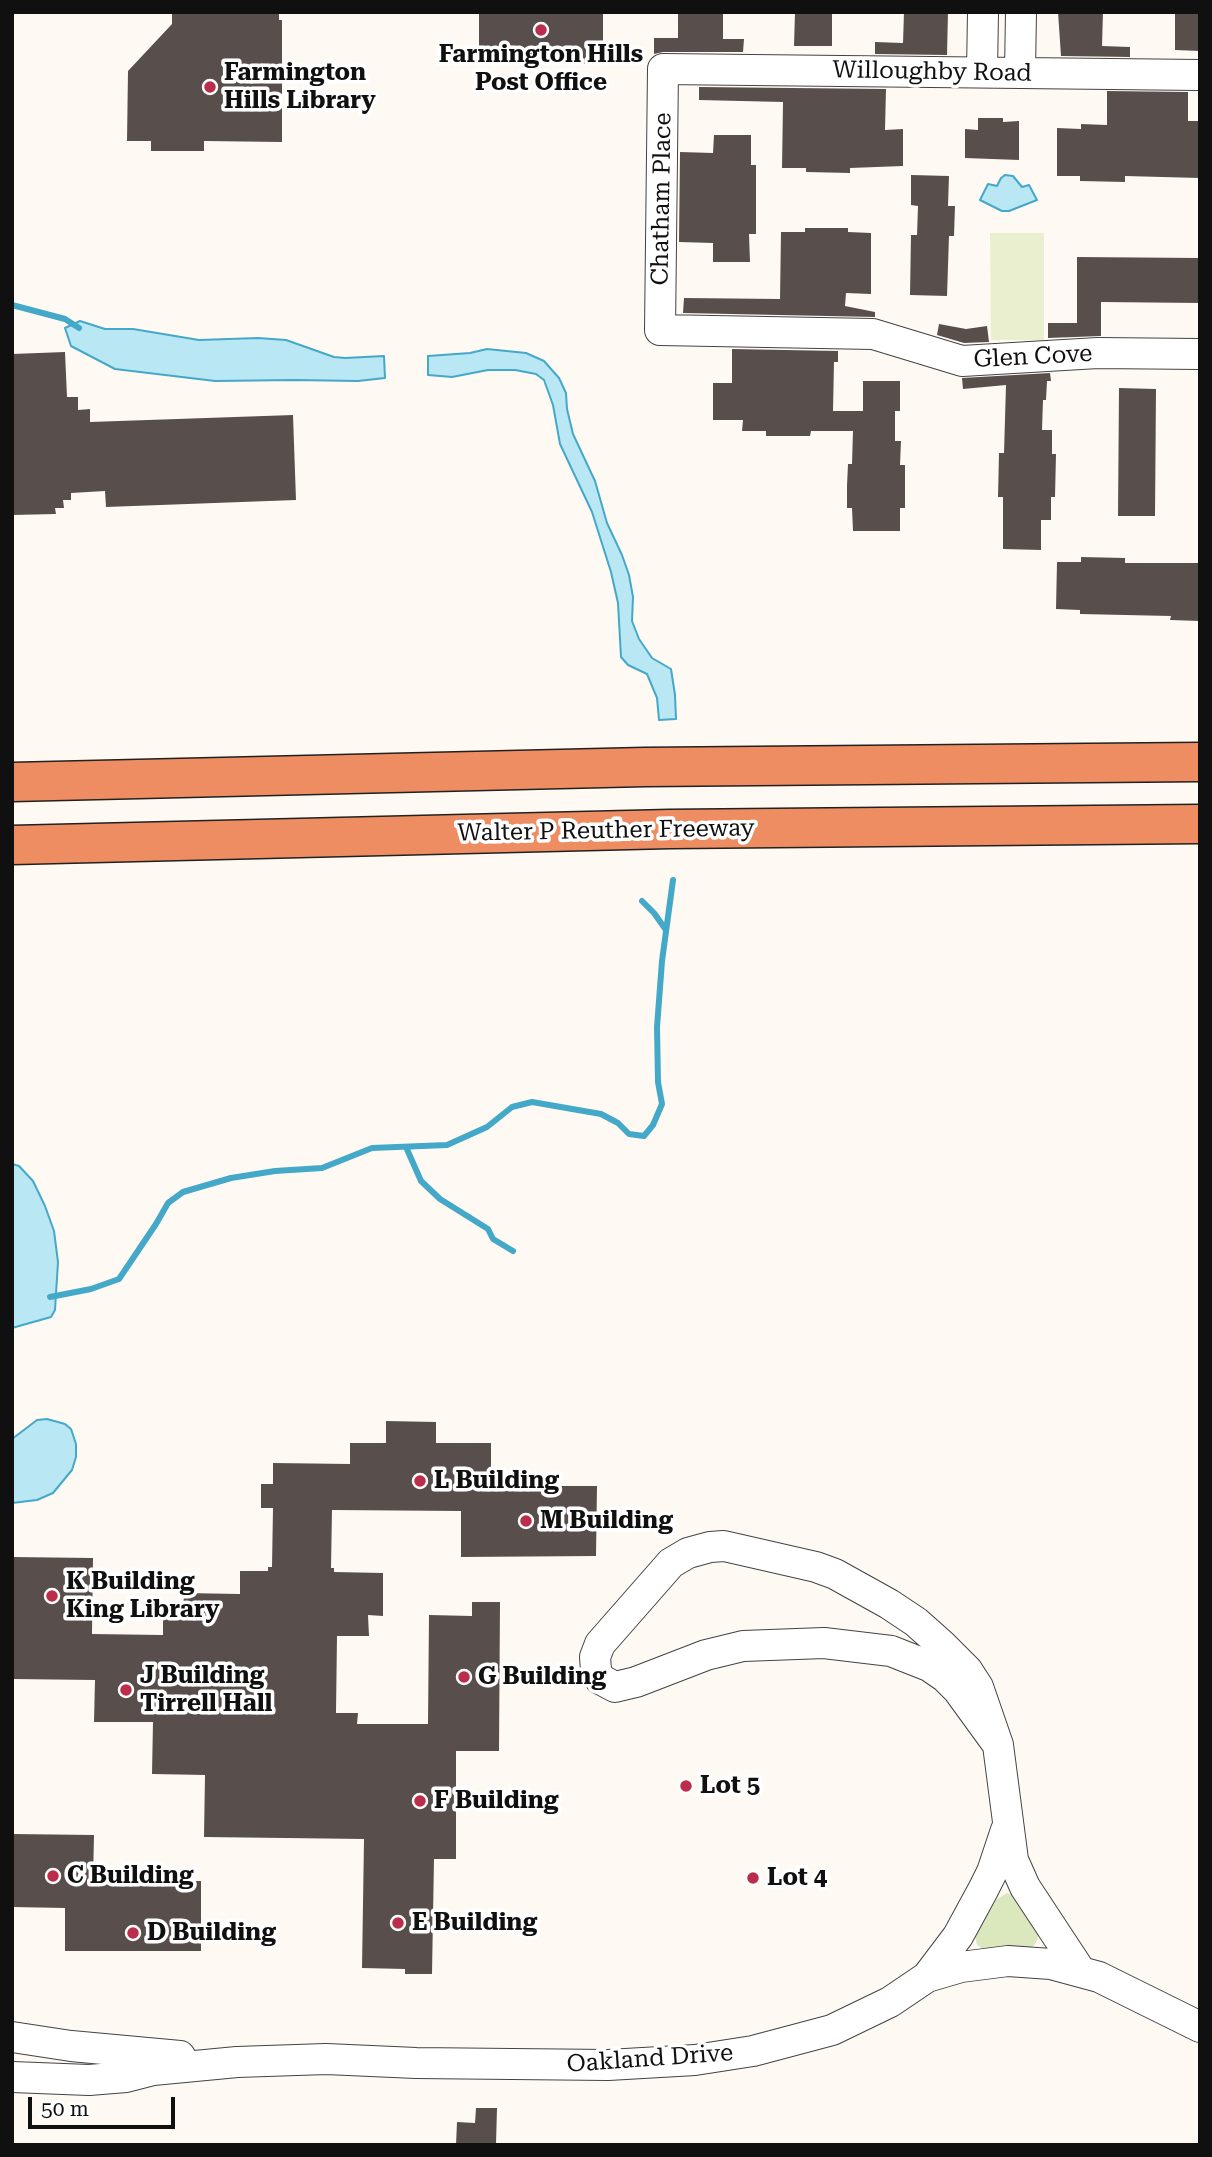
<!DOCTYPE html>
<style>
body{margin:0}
#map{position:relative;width:1212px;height:2157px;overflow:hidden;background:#fefaf3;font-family:"Roboto Serif",serif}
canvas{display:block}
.frame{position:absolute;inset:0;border:14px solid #101010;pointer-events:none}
.scale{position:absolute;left:28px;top:2097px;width:147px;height:32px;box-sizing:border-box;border:4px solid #101010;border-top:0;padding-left:9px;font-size:21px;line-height:24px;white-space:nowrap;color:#101010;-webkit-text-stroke:5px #fff;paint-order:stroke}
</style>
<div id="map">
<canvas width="1212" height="2157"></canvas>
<div class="frame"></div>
<div class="scale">50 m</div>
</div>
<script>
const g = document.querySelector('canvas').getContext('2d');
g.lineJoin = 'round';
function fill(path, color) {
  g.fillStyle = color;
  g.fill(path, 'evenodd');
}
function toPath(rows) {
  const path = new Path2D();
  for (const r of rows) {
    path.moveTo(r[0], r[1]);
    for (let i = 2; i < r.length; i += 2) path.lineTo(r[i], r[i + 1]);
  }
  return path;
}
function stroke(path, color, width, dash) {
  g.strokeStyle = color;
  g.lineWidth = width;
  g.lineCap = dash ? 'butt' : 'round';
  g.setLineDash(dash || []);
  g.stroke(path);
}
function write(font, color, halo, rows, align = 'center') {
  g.font = font + ' "Roboto Serif",serif';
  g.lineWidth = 7;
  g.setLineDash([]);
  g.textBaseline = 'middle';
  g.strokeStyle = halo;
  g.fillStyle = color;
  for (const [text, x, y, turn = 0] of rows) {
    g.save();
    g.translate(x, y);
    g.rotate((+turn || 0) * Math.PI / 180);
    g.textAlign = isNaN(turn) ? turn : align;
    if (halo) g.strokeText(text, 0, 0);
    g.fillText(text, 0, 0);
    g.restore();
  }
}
fill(toPath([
 [1007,1893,1016,1897,1039,1932,1037,1941,1031,1949,985,1950,977,1945,975,1936,997,1899]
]), '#dbe8be');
fill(toPath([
 [990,233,1044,233,1044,340,991,340]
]), '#eaf0cf');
const water = toPath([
 [1005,175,1013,176,1022,187,1029,185,1037,200,1009,211,1002,211,980,200,988,184,997,186,1001,178,1005,175],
 [80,321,105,329,133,329,199,340,258,338,286,340,334,357,345,358,384,356,385,378,358,381,294,380,215,381,115,369,71,346,65,328,80,321],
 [487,349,526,353,544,361,559,378,566,393,567,409,573,434,595,481,607,523,622,555,629,575,633,597,632,621,639,639,652,658,671,669,675,695,676,719,659,720,657,698,647,674,628,665,621,657,618,603,611,572,592,512,560,444,553,405,544,380,536,374,515,370,488,370,452,377,428,375,428,356,470,353,487,349],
 [12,1164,19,1166,33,1181,45,1206,54,1231,58,1262,55,1310,51,1317,12,1328,12,1164],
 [47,1419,65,1424,71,1429,76,1444,76,1457,72,1470,53,1493,37,1500,12,1503,12,1439,37,1420,47,1419]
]);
fill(water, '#bae7f4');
stroke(water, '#44a8c8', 2);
stroke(toPath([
 [12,305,65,319,79,328],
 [642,901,654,913,666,930],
 [406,1147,421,1181,440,1199,488,1229,493,1239,513,1251],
 [50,1297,91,1289,119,1279,156,1224,168,1203,183,1192,231,1178,275,1171,322,1168,372,1148,447,1145,487,1127,512,1107,532,1102,601,1114,618,1123,629,1134,644,1136,653,1125,662,1104,658,1082,657,1027,662,961,673,880]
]), '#44a8c8', 6);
fill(toPath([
 [172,12,279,12,279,20,282,20,282,142,204,141,204,151,151,151,151,141,127,141,128,71,172,24],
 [479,12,603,12,603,48,598,48,598,64,479,63],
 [678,12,723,12,723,39,744,39,743,52,663,52,654,54,654,38,678,38],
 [795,12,832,12,832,46,794,46],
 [904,12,948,12,947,55,875,54,875,42,903,43],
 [1058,12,1103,12,1102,46,1130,47,1130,57,1061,56],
 [1175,12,1200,12,1200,51,1175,50],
 [699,87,886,89,885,130,903,129,903,166,850,168,850,173,806,172,806,168,782,168,783,102,699,100],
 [1107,91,1188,92,1188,121,1200,121,1200,178,1125,176,1125,182,1080,181,1080,176,1057,176,1057,128,1081,129,1081,124,1107,125],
 [978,118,1003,118,1003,122,1019,121,1019,160,965,158,965,129,978,130],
 [714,135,751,135,751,165,756,165,756,234,749,234,750,262,713,262,713,243,679,242,680,152,713,153],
 [911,175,949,176,948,206,955,206,954,236,949,236,947,296,910,295,911,235,917,235,918,206,911,205],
 [805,228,848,228,848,232,871,233,871,294,846,293,845,306,875,312,875,317,683,313,684,298,780,299,781,232,805,232],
 [1077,257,1200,258,1200,303,1101,302,1101,336,1048,338,1048,323,1077,323],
 [939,324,966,329,987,326,989,342,964,343,937,335],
 [732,349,838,351,838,362,834,362,833,411,863,411,863,381,900,381,900,411,895,411,895,441,901,441,900,465,905,465,905,508,900,508,900,531,853,531,852,508,847,508,847,486,848,464,852,464,853,431,811,431,810,436,766,436,766,431,742,431,743,420,713,420,713,383,732,383],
 [65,352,67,397,78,397,78,410,90,409,90,422,293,415,296,500,106,507,105,491,71,493,71,500,63,500,64,508,55,508,56,514,12,515,12,354],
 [1050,373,1051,381,1047,381,1046,400,1043,400,1042,430,1052,430,1052,454,1056,454,1055,497,1051,497,1051,520,1041,520,1041,550,1003,549,1003,497,998,497,999,453,1004,453,1006,385,963,389,962,378],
 [1119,388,1156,389,1155,516,1118,516],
 [1081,557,1125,558,1125,563,1200,563,1200,621,1170,620,1171,616,1080,614,1080,610,1056,609,1057,562,1081,562],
 [386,1421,436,1422,436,1443,491,1443,491,1486,597,1486,596,1556,461,1557,461,1511,332,1510,331,1568,334,1568,334,1572,383,1573,383,1616,368,1615,369,1636,337,1636,336,1713,358,1713,357,1724,428,1724,429,1615,472,1616,472,1602,500,1602,499,1751,456,1751,456,1859,434,1859,432,1974,405,1974,405,1969,362,1968,364,1839,204,1837,205,1775,152,1774,153,1722,94,1722,95,1680,12,1679,12,1557,93,1558,92,1634,163,1635,163,1614,183,1615,184,1593,240,1594,240,1571,268,1571,268,1567,272,1567,273,1508,261,1508,261,1484,273,1484,273,1463,350,1464,350,1443,386,1443],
 [12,1834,94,1835,93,1881,201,1881,201,1951,65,1951,65,1908,12,1907],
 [476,2108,497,2108,496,2145,456,2145,457,2122,475,2123]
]), '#584f4d');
const minor = toPath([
 [982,72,983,12],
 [1020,72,1021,12],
 [1200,75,663,69,660,330,873,334,962,361,1098,353,1200,354],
 [998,1745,958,1690,945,1677,929,1666,891,1651,824,1643,743,1646,706,1655,636,1682,615,1687,600,1679,596,1670,595,1657,600,1644,671,1563,688,1553,710,1547,724,1546,816,1567,835,1574,889,1604,916,1622,943,1646,967,1670,978,1687,998,1745,1013,1860,1025,1887,1081,1972],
 [927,1977,958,1936,983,1890,992,1872,1006,1830],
 [12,2037,71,2046,180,2056],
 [12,2077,89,2080,126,2077,153,2070,237,2062,326,2059,416,2063,608,2065,695,2060,753,2051,832,2030,890,2002,927,1977,961,1967,1008,1961,1051,1964,1099,1977,1200,2027]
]);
const highway = toPath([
 [12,782,645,767,1200,762],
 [12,845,670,829,1200,824]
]);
stroke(minor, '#434343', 32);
stroke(highway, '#212121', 41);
stroke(minor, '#fff', 30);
stroke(highway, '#ee8c62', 38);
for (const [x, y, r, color] of [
 [541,30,7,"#bb2d4a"],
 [210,87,7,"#bb2d4a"],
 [420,1481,7,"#bb2d4a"],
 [526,1521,7,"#bb2d4a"],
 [52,1596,7,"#bb2d4a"],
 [464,1677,7,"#bb2d4a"],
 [126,1690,7,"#bb2d4a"],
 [686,1786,7,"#bb2d4a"],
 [420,1801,7,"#bb2d4a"],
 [53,1876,7,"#bb2d4a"],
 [753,1878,7,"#bb2d4a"],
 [398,1923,7,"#bb2d4a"],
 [133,1933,7,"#bb2d4a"]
]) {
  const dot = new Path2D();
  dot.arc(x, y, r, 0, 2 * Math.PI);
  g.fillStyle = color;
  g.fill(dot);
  stroke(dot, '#fff', 2.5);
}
write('bold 24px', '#101010', '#fff', [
 ["Farmington Hills",541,55,"center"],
 ["Post Office",541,83,"center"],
 ["Farmington",224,73],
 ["Hills Library",224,101],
 ["L Building",434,1481],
 ["M Building",540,1521],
 ["K Building",66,1582],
 ["King Library",66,1610],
 ["J Building",140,1676],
 ["Tirrell Hall",140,1704],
 ["G Building",478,1677],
 ["Lot 5",700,1786],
 ["F Building",434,1801],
 ["C Building",67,1876],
 ["Lot 4",767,1878],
 ["E Building",412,1923],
 ["D Building",147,1933]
], 'left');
write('24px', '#101010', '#fff', [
 ["Willoughby Road",932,72,1],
 ["Chatham Place",662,199,-89],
 ["Glen Cove",1033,357,-3],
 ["Walter P Reuther Freeway",606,831,-1],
 ["Oakland Drive",650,2059,-4]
]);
</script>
